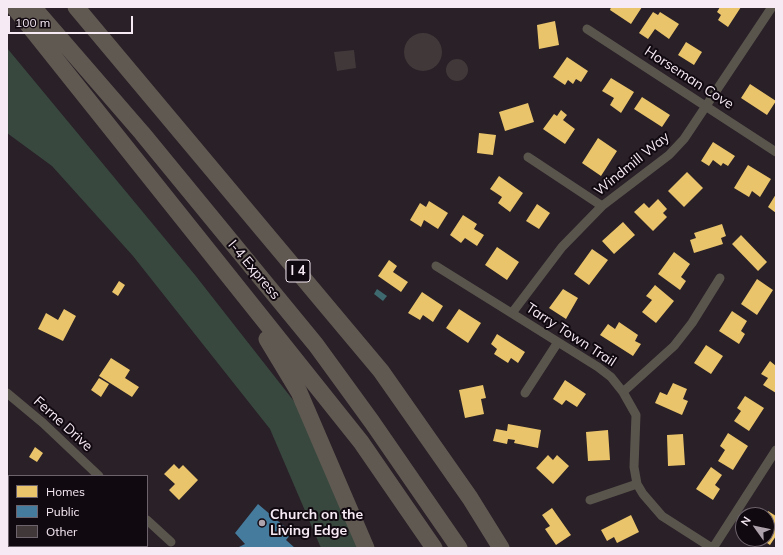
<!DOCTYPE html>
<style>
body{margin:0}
#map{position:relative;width:783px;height:555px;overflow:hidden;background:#292028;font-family:Mulish,sans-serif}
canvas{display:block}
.frame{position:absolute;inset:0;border:8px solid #f6eaf5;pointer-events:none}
.legend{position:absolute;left:8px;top:475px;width:140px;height:72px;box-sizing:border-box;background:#110910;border:1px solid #6d636c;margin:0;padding:5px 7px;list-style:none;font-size:12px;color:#f6eaf5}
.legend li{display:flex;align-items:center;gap:8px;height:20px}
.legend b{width:20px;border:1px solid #6d636c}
.north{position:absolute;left:735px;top:507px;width:40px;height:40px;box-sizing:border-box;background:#110910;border:1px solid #6d636c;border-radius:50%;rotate:303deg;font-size:11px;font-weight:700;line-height:16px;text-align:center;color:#f6eaf5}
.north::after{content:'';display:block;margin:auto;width:14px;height:18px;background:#aea3ad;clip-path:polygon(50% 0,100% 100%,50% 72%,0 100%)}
.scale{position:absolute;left:8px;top:16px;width:125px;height:18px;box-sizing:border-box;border:2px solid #f6eaf5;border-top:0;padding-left:5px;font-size:12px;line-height:14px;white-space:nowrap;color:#f6eaf5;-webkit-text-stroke:3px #110910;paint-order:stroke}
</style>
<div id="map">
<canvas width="783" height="555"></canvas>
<div class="frame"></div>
<ul class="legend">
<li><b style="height:11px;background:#e9c46a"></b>Homes</li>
<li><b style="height:11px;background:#457b9d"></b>Public</li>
<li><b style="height:11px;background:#413839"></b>Other</li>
</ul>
<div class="north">N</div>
<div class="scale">100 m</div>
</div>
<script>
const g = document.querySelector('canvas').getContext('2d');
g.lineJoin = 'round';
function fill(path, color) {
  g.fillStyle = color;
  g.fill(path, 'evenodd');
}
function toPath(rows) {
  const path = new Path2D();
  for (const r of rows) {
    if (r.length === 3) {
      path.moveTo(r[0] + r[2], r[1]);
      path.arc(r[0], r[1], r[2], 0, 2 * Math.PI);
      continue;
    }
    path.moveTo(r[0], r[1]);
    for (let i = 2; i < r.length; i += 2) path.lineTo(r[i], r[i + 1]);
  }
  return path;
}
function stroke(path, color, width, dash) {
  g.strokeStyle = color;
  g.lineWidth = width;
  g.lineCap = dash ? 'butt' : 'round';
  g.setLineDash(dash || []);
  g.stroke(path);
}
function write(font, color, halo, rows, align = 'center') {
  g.font = font + ' Mulish,sans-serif';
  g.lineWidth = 4;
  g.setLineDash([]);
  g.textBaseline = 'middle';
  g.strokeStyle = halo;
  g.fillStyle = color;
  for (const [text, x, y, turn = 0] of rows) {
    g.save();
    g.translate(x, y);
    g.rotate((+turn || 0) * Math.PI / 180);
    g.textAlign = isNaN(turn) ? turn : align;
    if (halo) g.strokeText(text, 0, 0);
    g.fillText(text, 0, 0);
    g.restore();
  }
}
fill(toPath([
 [7,48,195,275,304,414,361,548,321,548,270,429,133,256,52,166,7,133]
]), '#38483e');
fill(toPath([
 [377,289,387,296,383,301,374,294]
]), '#3e6a6f');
fill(toPath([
 [611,7,642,7,631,24,610,10],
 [720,7,741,7,728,27,718,20,721,15,717,12],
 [653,12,658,15,660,12,679,24,669,39,655,29,648,39,639,33],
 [555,21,559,45,539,49,537,25],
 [686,42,702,52,694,65,678,55],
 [567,57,588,71,581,82,576,79,573,84,568,80,565,85,553,77],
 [611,78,634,92,621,113,610,105,614,98,602,91],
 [750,84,776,101,767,115,741,98],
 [642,97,670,115,662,127,634,109],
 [528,103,534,122,505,131,499,112],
 [561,110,567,115,563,120,575,129,565,144,543,129,554,114,557,116],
 [479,133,496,135,493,155,477,153],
 [598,138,617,151,601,176,582,163],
 [713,142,735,156,728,166,723,163,721,166,713,160,709,166,701,161],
 [748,165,771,179,760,197,752,191,749,197,734,188],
 [687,172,703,188,684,207,668,191],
 [499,176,523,193,510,212,498,203,502,197,490,189],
 [776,194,776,213,768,207],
 [658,199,667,209,663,213,667,217,653,231,634,212,644,203,649,208],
 [429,201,448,213,438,229,424,220,421,227,410,220,420,203,426,207],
 [537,204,550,213,539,229,526,221],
 [463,215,477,224,474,229,484,235,477,246,465,238,461,243,450,235],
 [623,222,635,235,614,254,602,241],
 [722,224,726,236,721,238,723,244,694,253,690,240,696,238,694,233],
 [741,235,767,262,758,271,732,244],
 [497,247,519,262,507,280,485,265],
 [592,249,608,260,589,285,574,274],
 [674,252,690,264,681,277,686,281,680,290,658,274],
 [389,260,397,266,393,272,408,282,401,292,378,276],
 [757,279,773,290,757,315,741,304],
 [119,281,125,285,118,296,112,292],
 [655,285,674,301,656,323,642,312,652,300,646,296],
 [563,289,578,298,566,319,549,308],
 [422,292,443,306,433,322,423,315,420,320,408,313],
 [64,309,76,316,63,341,38,329,46,313,58,320],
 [459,309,481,323,468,343,446,328],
 [732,311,747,321,741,331,745,334,739,344,719,331],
 [619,322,638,335,635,341,641,344,633,356,600,335,608,324,615,329],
 [497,334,525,352,518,363,511,358,508,363,494,354,497,349,491,344],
 [706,345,723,356,711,374,694,363],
 [111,358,130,370,125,378,139,387,132,397,99,376],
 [770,361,776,366,776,393,763,385,768,378,761,374],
 [99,378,109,384,101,397,91,390],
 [565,380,586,394,577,407,566,400,562,405,553,399],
 [673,383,687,389,683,399,688,401,682,415,655,403,660,392,667,395],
 [483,385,486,398,481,399,484,414,465,418,459,390],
 [745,396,764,408,749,431,734,421,741,411,737,408],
 [508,424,541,430,538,448,514,443,515,440,508,439,507,444,493,441,496,429,507,431],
 [608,430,610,460,588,461,586,432],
 [728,433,748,446,733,470,718,461,725,450,720,446],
 [683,434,685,465,668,466,667,435],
 [35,447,43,453,37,462,29,457],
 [548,455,553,460,557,455,569,466,553,484,536,468],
 [174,464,179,469,183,465,198,480,179,500,169,490,175,484,164,474],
 [711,467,722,475,715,485,720,489,713,500,696,489],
 [552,508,571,535,556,545,545,529,550,526,542,515],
 [768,511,776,516,776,536,770,545,761,539,767,539,766,515],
 [631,515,639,532,617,543,614,537,607,541,601,530]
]), '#e9c46a');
fill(toPath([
 [258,504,292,533,286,540,295,548,237,548,245,544,235,533]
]), '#457b9d');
fill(toPath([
 [423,52,19],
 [354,50,356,68,337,71,334,52],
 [457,70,11]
]), '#413839');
stroke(toPath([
 [587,29,776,152],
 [528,157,602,206],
 [436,266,598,367,611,377,623,392,636,415,634,467,637,484,643,494,662,516,712,548],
 [512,313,562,247,602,206,669,155,684,139,772,7],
 [623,392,674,346,692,323,720,278],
 [7,393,43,423,99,476],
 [525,393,558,342],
 [590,500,637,484],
 [147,520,171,542],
 [713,548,776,450]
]), '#59554c', 9);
stroke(toPath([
 [14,7,361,442,434,548],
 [30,7,39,14,142,133,316,345,372,422,459,548],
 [76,7,381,371,470,498,501,548],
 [267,339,299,392,366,548]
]), '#605951', 17);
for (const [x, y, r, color] of [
 [262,523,4,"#aea3ad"]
]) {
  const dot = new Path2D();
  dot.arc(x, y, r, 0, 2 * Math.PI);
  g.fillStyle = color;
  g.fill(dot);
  stroke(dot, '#110910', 1.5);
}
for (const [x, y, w] of [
 [298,271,24]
]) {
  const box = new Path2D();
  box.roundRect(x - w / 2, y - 11, w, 22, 3);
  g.fillStyle = '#110910';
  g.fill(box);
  stroke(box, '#f6eaf5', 1);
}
write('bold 13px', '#f6eaf5', null, [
 ["I 4",298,271]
]);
write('14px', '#f6eaf5', '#110910', [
 ["Horseman Cove",689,78,33],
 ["Windmill Way",632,164,-39],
 ["I-4 Express",254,270,50],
 ["Tarry Town Trail",571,335,33],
 ["Ferne Drive",63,424,42]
]);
write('bold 14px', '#f6eaf5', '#110910', [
 ["Church on the",270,515],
 ["Living Edge",270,531]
], 'left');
</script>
